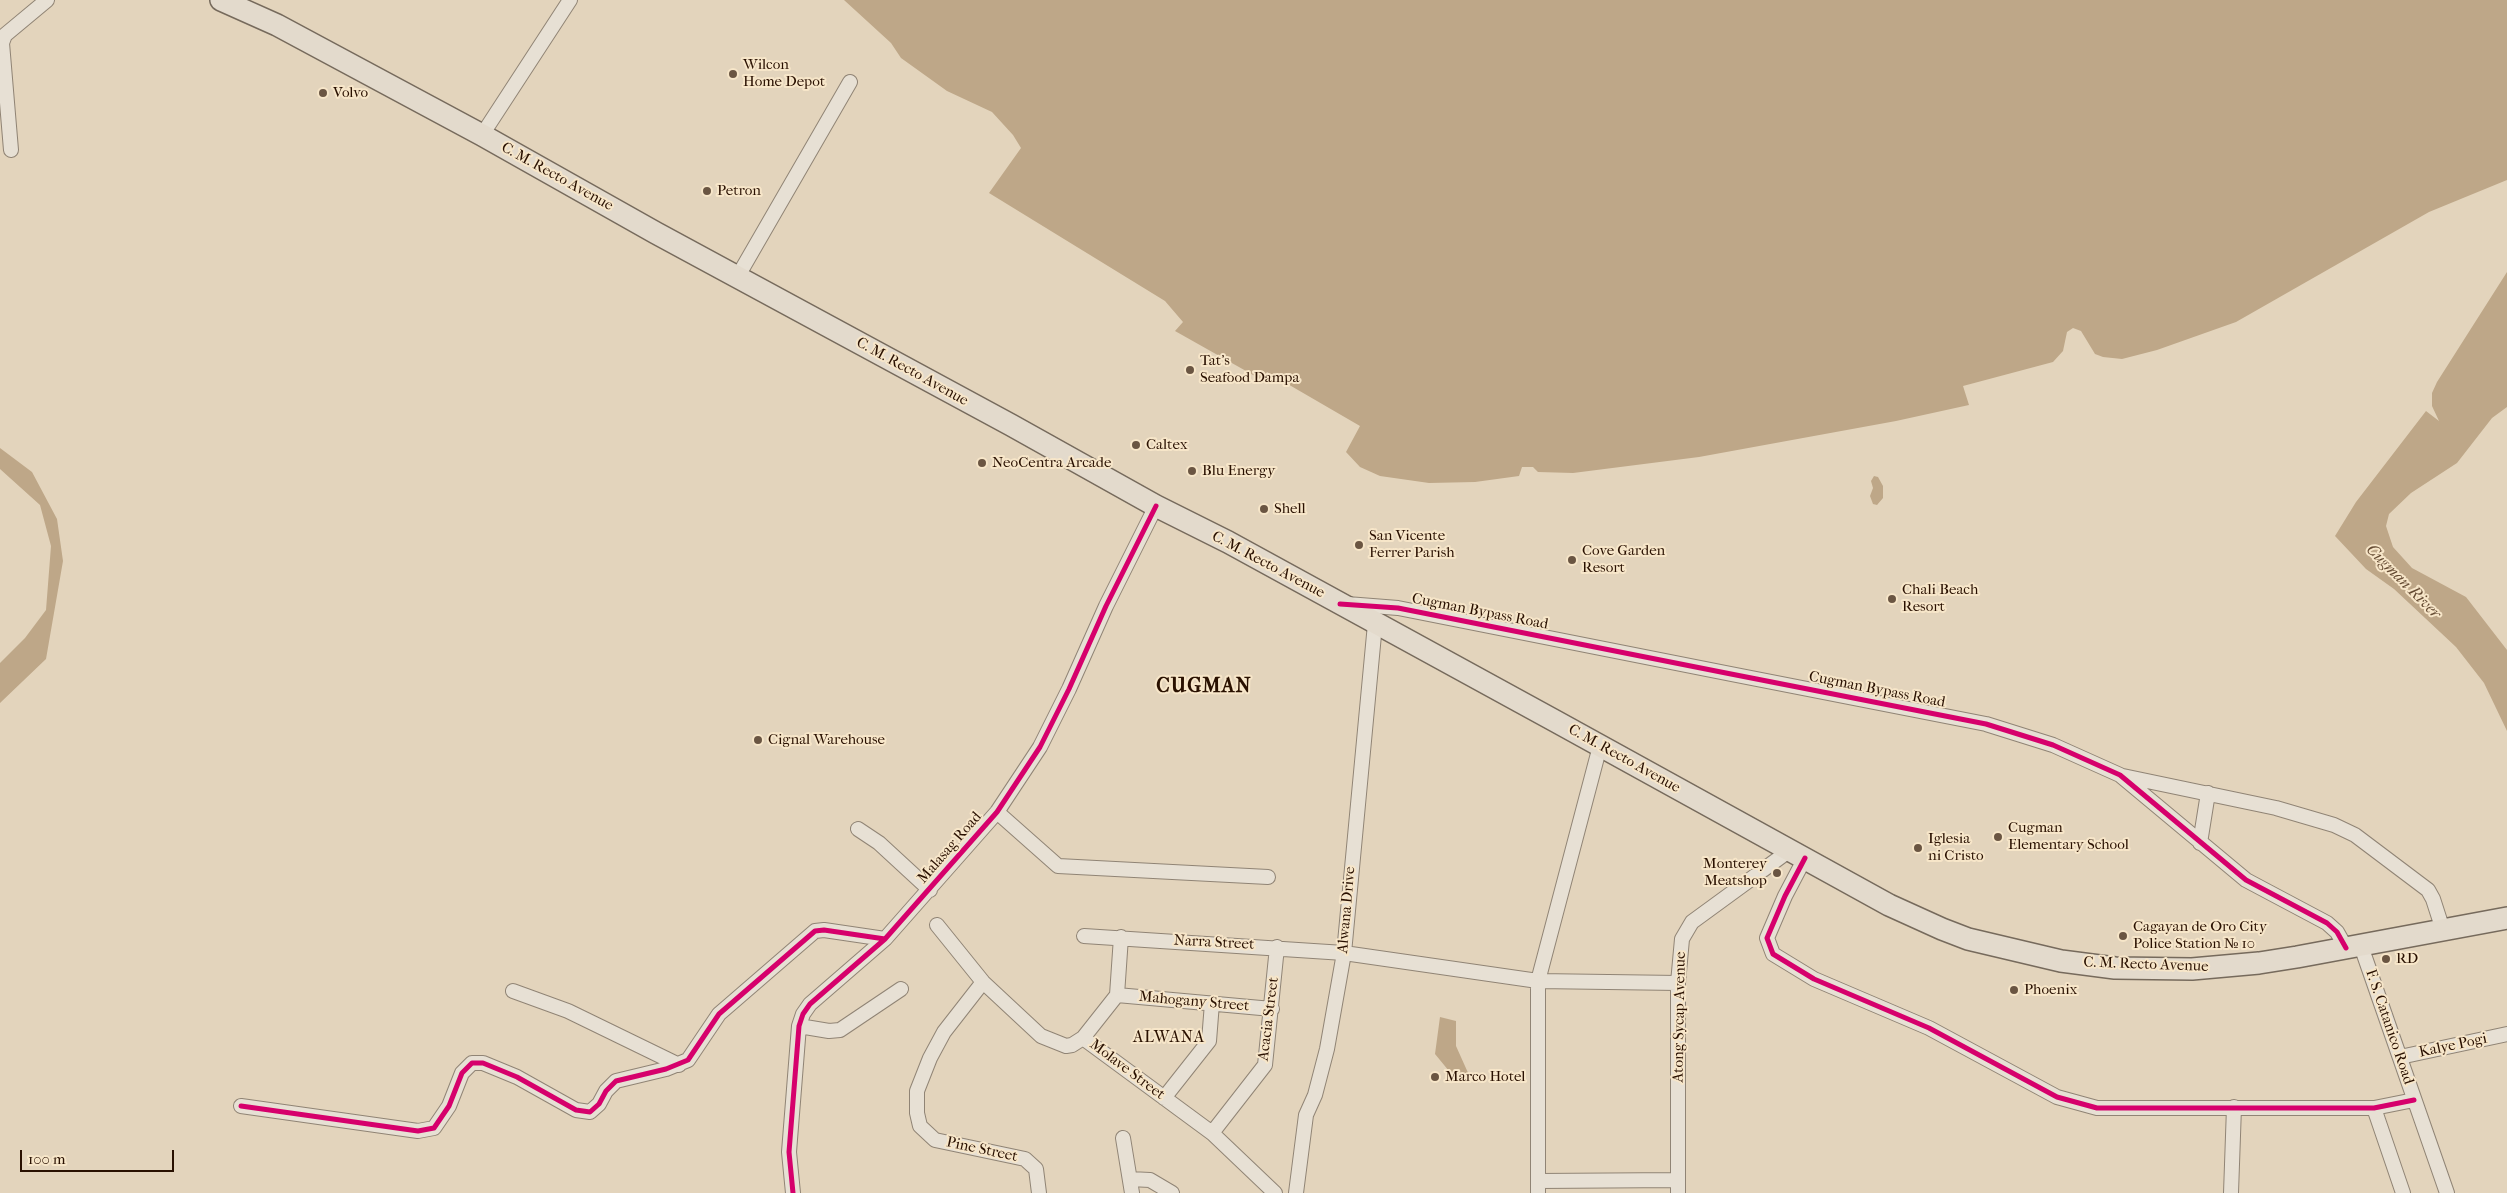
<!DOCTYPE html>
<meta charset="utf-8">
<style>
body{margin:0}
#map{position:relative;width:2507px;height:1193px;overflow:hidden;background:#e3d4bc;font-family:"IM FELL French Canon",serif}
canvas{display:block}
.scale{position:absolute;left:20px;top:1150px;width:154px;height:22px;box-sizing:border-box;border:2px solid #291000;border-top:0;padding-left:6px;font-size:15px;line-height:18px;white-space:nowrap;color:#291000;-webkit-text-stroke:4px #f7e6c9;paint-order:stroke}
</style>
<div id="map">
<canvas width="2507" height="1193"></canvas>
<div class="scale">100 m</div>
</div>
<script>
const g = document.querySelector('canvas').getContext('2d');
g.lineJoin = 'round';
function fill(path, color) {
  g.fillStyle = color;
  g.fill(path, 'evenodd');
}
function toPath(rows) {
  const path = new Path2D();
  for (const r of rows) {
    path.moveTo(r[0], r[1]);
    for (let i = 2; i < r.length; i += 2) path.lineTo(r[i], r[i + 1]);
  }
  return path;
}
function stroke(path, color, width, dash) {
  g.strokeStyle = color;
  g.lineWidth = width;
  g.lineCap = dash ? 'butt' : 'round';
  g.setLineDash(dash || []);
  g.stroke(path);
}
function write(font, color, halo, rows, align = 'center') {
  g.font = font + ' "IM FELL French Canon",serif';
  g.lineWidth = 4;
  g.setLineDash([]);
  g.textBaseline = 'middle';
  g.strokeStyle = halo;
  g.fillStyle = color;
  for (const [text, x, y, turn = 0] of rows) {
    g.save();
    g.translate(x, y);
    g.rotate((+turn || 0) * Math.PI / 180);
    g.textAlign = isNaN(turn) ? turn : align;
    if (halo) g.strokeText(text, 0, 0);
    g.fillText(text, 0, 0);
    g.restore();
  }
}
fill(toPath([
 [844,0,2507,0,2507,180,2429,212,2236,322,2157,350,2122,359,2103,357,2095,354,2081,331,2073,328,2067,332,2063,351,2053,362,1963,386,1969,405,1896,421,1699,457,1573,473,1538,472,1533,467,1522,467,1519,476,1475,482,1429,483,1380,476,1360,467,1346,452,1360,426,1267,372,1262,380,1175,331,1183,322,1165,301,989,193,1021,148,1013,135,992,112,947,91,901,58,891,43],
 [2507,272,2507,407,2492,418,2457,463,2411,493,2389,514,2386,526,2393,547,2412,568,2466,597,2507,650,2507,731,2484,683,2456,647,2394,589,2366,569,2335,536,2356,502,2426,411,2439,421,2432,406,2432,393,2437,382],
 [0,448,32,472,57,519,63,561,46,659,0,703,0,663,25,638,46,610,51,546,40,505,0,469],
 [1874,476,1878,477,1883,486,1883,498,1877,505,1873,504,1870,496,1873,488,1871,481],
 [1440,1017,1456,1021,1456,1046,1469,1075,1458,1082,1435,1054]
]), '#bea788');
const minor = toPath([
 [482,135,570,0],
 [11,150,2,43,5,35,47,0],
 [738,276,850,82],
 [1347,604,1398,608,1731,674,1986,724,2053,745,2120,775,2246,880,2327,923,2337,932,2346,948],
 [2123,776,2276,808,2334,825,2355,835,2428,890,2433,899,2443,930],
 [997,812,1058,866,1268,877],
 [858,829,879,843,930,890],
 [2200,843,2208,793],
 [1805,858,1785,896,1767,938,1773,954,1814,979,1929,1028,2057,1097,2097,1108,2374,1108,2414,1100],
 [1763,870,1790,850],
 [937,925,983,982,1041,1036,1066,1046,1072,1045,1083,1038,1212,1133,1275,1193],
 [1084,936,1344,953,1538,981,1678,983],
 [2361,946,2447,1193],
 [983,982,944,1032,930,1058,917,1091,917,1113,920,1126,935,1140,1025,1159,1036,1169,1039,1193],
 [513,991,568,1011,679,1065],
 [1117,995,1272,1009],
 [799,1026,829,1031,840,1030,901,989],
 [1083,1038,1117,995,1121,937],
 [2400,1057,2507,1034],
 [1164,1098,1209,1041,1212,1003],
 [241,1106,418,1131,434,1128,449,1106,462,1073,472,1063,483,1063,517,1077,576,1110,590,1112,599,1104,606,1091,616,1081,666,1069,688,1060,719,1014,815,931,824,930,885,939],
 [2374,1108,2403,1193],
 [1212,1133,1265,1065,1277,947],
 [1123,1138,1132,1193],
 [1130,1179,1150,1180,1172,1193],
 [1539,1181,1678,1180],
 [793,1193,789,1152,799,1026,803,1014,810,1004,885,939,997,812,1040,747,1069,689,1106,606,1156,506],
 [1296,1193,1306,1115,1315,1095,1327,1049,1344,953,1375,624],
 [1538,1193,1538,981,1600,746],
 [1678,1193,1678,983,1682,939,1692,922,1755,876],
 [2231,1193,2234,1107]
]);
const highway = toPath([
 [221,0,277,25,482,135,656,233,1011,425,1156,506,1228,542,1557,722,1889,905,1942,929,1968,939,2061,961,2115,968,2192,969,2259,963,2297,957,2507,918]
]);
stroke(minor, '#908475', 16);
stroke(highway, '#766a5c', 24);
stroke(minor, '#e7e0d4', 14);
stroke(highway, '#e3dacc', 21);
stroke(toPath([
 [1340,604,1398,608,1731,674,1986,724,2053,745,2120,775,2246,880,2327,923,2337,932,2346,948],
 [1805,858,1785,896,1767,938,1773,954,1814,979,1929,1028,2057,1097,2097,1108,2374,1108,2414,1100],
 [241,1106,418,1131,434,1128,449,1106,462,1073,472,1063,483,1063,517,1077,576,1110,590,1112,599,1104,606,1091,616,1081,666,1069,688,1060,719,1014,815,931,824,930,885,939],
 [793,1193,789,1152,799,1026,803,1014,810,1004,885,939,997,812,1040,747,1069,689,1106,606,1156,506]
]), '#d6006c', 5);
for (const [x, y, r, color] of [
 [733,74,5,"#6a5542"],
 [323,93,5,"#6a5542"],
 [707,191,5,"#6a5542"],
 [1190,370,5,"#6a5542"],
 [1136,445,5,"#6a5542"],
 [982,463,5,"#6a5542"],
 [1192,471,5,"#6a5542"],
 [1264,509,5,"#6a5542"],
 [1359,545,5,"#6a5542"],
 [1572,560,5,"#6a5542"],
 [1892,599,5,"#6a5542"],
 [758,740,5,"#6a5542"],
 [1998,837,5,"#6a5542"],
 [1918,848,5,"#6a5542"],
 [1777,873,5,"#6a5542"],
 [2123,936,5,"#6a5542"],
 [2386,959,5,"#6a5542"],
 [2014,990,5,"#6a5542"],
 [1435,1077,5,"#6a5542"]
]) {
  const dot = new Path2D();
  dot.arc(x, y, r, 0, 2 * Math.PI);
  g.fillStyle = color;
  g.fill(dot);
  stroke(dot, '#f7e6c9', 2);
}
write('15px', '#291000', '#f7e6c9', [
 ["Wilcon",743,65],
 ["Home Depot",743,82],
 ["Volvo",333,93],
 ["Petron",717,191],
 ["Tat's",1200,361],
 ["Seafood Dampa",1200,378],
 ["Caltex",1146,445],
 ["NeoCentra Arcade",992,463],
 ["Blu Energy",1202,471],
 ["Shell",1274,509],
 ["San Vicente",1369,536],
 ["Ferrer Parish",1369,553],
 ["Cove Garden",1582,551],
 ["Resort",1582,568],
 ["Chali Beach",1902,590],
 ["Resort",1902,607],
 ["Cignal Warehouse",768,740],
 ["Cugman",2008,828],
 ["Elementary School",2008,845],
 ["Iglesia",1928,839],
 ["ni Cristo",1928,856],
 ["Monterey",1767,864,"right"],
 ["Meatshop",1767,881,"right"],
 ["Cagayan de Oro City",2133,927],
 ["Police Station № 10",2133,944],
 ["RD",2396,959],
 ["Phoenix",2024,990],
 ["Marco Hotel",1445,1077]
], 'left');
write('15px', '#291000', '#f7e6c9', [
 ["C. M. Recto Avenue",557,177,29],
 ["C. M. Recto Avenue",912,372,29],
 ["C. M. Recto Avenue",1268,565,28],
 ["Cugman Bypass Road",1480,612,11],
 ["Cugman Bypass Road",1877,690,11],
 ["C. M. Recto Avenue",1624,759,29],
 ["Malasag Road",950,848,-49],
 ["Alwana Drive",1347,910,-85],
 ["Narra Street",1214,943,3],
 ["C. M. Recto Avenue",2146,965,2],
 ["Mahogany Street",1194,1002,5],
 ["Atong Sycap Avenue",1680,1017,-89],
 ["Acacia Street",1269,1019,-83],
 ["F. S. Catanico Road",2389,1027,71],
 ["Kalye Pogi",2453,1046,-12],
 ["Molave Street",1127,1070,37],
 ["Pine Street",982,1150,12]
]);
write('italic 16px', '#654b33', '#f7e6c9', [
 ["Cugman River",2403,582,45]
]);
g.letterSpacing = '1px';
write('16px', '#291000', '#f7e6c9', [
 ["ALWANA",1169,1038]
]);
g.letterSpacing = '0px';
g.letterSpacing = '1px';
write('bold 20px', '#291000', '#f7e6c9', [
 ["CUGMAN",1204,687]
]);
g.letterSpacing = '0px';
</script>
